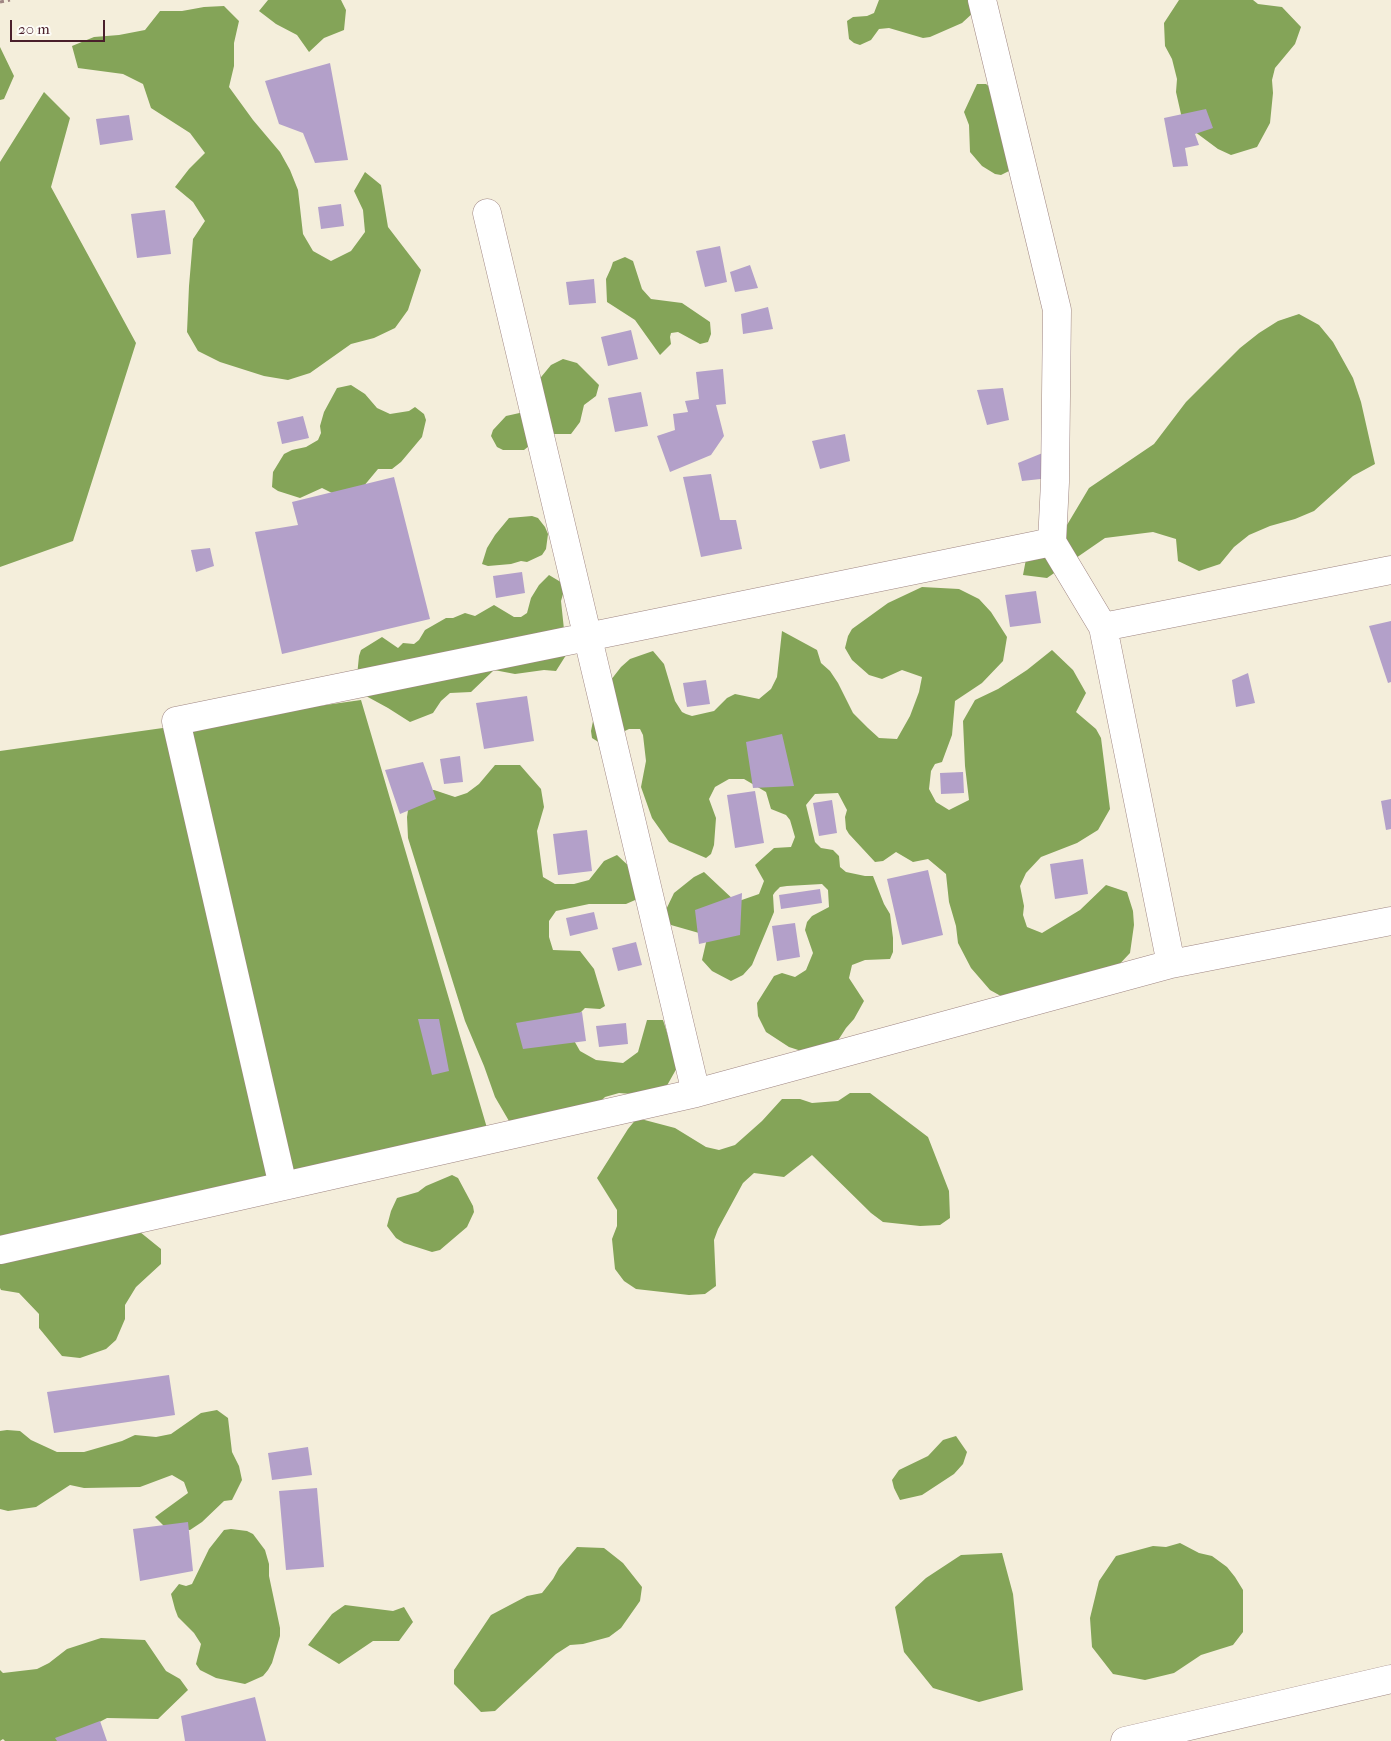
<!DOCTYPE html>
<style>
body{margin:0}
#map{position:relative;width:1391px;height:1741px;overflow:hidden;background:#f4eedb;font-family:"IM FELL French Canon",serif}
canvas{display:block}
.scale{position:absolute;left:10px;top:20px;width:95px;height:22px;box-sizing:border-box;border:2px solid #4a1f2b;border-top:0;padding-left:6px;font-size:15px;line-height:18px;white-space:nowrap;color:#4a1f2b;-webkit-text-stroke:4px #fdfcf7;paint-order:stroke}
</style>
<div id="map">
<canvas width="1391" height="1741"></canvas>
<div class="scale">20 m</div>
</div>
<script>
const g = document.querySelector('canvas').getContext('2d');
g.lineJoin = 'round';
function fill(path, color) {
  g.fillStyle = color;
  g.fill(path, 'evenodd');
}
function toPath(rows) {
  const path = new Path2D();
  for (const r of rows) {
    path.moveTo(r[0], r[1]);
    for (let i = 2; i < r.length; i += 2) path.lineTo(r[i], r[i + 1]);
  }
  return path;
}
function stroke(path, color, width, dash) {
  g.strokeStyle = color;
  g.lineWidth = width;
  g.lineCap = dash ? 'butt' : 'round';
  g.setLineDash(dash || []);
  g.stroke(path);
}
fill(toPath([
 [268,0,341,0,346,10,344,30,324,38,309,52,297,35,276,24,259,11],
 [879,0,976,0,974,12,962,23,930,37,923,38,889,28,879,29,871,40,860,45,854,43,849,39,847,21,853,17,867,16,874,13],
 [1179,0,1253,0,1258,4,1282,7,1301,27,1295,44,1275,68,1272,80,1273,93,1270,123,1257,147,1231,155,1218,149,1183,123,1176,92,1177,79,1172,59,1165,46,1164,23],
 [224,6,239,21,234,43,234,66,229,87,253,120,280,152,290,170,298,190,303,234,313,251,331,261,351,251,365,232,363,210,354,191,365,172,381,185,388,227,421,270,408,310,395,328,374,338,351,344,310,373,288,380,264,376,220,362,198,351,187,332,189,286,193,239,205,221,193,202,175,187,189,169,205,153,190,133,151,108,143,84,123,74,78,68,72,46,94,37,119,35,145,30,160,11,182,11,204,7],
 [0,47,14,76,4,99,0,100],
 [977,84,986,84,998,94,1013,169,1001,175,995,174,982,166,970,152,969,125,964,112],
 [44,92,70,118,51,187,136,343,73,541,0,567,0,162],
 [625,257,633,261,642,289,651,299,682,303,710,322,711,334,708,342,700,344,678,332,671,333,670,337,671,344,660,355,635,320,607,302,606,279,611,268,613,262],
 [1299,314,1319,325,1333,342,1353,378,1361,402,1375,464,1353,476,1314,511,1295,519,1270,526,1249,535,1234,547,1220,564,1199,571,1178,561,1176,539,1153,532,1105,538,1047,578,1023,575,1027,554,1064,530,1089,488,1154,444,1186,402,1240,348,1259,333,1278,321],
 [563,359,577,363,599,385,596,396,584,405,580,422,571,434,544,434,524,450,503,450,497,447,491,436,493,430,506,416,533,410,537,382,551,365],
 [351,385,365,394,377,408,390,414,409,411,415,407,424,414,426,420,422,437,401,462,392,469,378,469,358,493,338,496,322,488,300,498,278,491,272,487,273,472,284,454,292,450,306,447,318,440,321,433,320,426,324,412,337,388],
 [532,516,538,518,545,527,548,534,546,549,542,555,527,562,521,561,511,564,488,566,482,564,487,548,495,535,509,518],
 [549,575,564,584,563,594,561,601,565,639,568,652,556,671,544,670,515,674,494,670,471,692,450,693,441,701,433,713,410,722,388,708,366,696,357,676,359,656,361,650,382,637,398,648,403,643,414,644,419,640,425,630,446,618,453,618,465,613,475,616,494,605,514,617,521,617,527,613,531,598,539,585],
 [922,587,959,589,979,599,991,612,1007,637,1003,661,982,683,955,701,952,735,942,762,935,764,931,771,929,789,936,802,949,810,969,800,965,766,963,721,975,700,998,689,1027,670,1052,650,1073,670,1086,693,1076,712,1096,729,1101,738,1110,809,1098,830,1077,843,1041,857,1026,873,1020,886,1024,906,1023,915,1027,927,1042,933,1080,910,1106,885,1127,892,1133,911,1134,925,1130,953,1114,970,1008,1000,990,990,971,968,958,943,956,926,949,902,946,874,928,859,913,862,896,852,883,861,875,862,849,834,846,829,845,817,847,810,838,793,815,794,806,805,815,842,821,848,833,850,839,856,840,867,846,872,865,876,873,876,884,904,890,914,893,938,893,952,890,959,865,960,852,965,849,978,864,1001,854,1019,846,1028,826,1059,789,1047,766,1032,758,1016,757,1003,774,976,782,973,795,977,806,970,813,953,805,930,807,922,812,916,829,907,828,890,822,884,787,886,780,887,775,892,773,895,774,912,752,965,743,975,731,981,712,971,702,960,708,934,699,933,671,925,663,916,674,893,694,877,704,872,736,902,759,894,764,881,755,865,774,848,791,847,795,837,790,820,786,815,771,809,766,792,744,779,729,779,715,787,709,799,716,818,714,845,711,854,706,858,669,842,652,818,641,787,646,761,643,735,640,729,629,729,600,743,592,738,591,731,600,686,607,685,621,667,630,659,653,651,664,664,675,701,682,712,686,714,692,716,714,711,727,698,735,694,759,699,771,689,777,677,782,631,817,650,821,663,830,671,838,683,853,713,868,728,879,738,897,739,910,716,919,692,922,677,902,670,882,679,869,675,852,660,845,648,848,636,852,629,888,603],
 [361,700,487,1128,0,1238,0,751],
 [495,765,520,765,541,789,544,807,537,831,543,877,555,884,574,884,589,880,604,861,617,855,633,870,642,897,626,904,589,904,556,911,549,921,549,937,553,950,580,951,594,969,605,1006,600,1009,585,1008,571,1022,572,1037,580,1051,596,1060,623,1063,638,1052,647,1020,663,1020,678,1066,665,1089,644,1095,619,1093,605,1097,576,1126,553,1139,509,1121,495,1097,484,1066,465,1021,408,838,407,817,411,791,434,790,455,797,467,793,479,784],
 [850,1093,870,1093,928,1137,949,1191,950,1218,940,1225,920,1226,883,1222,871,1213,812,1155,784,1177,754,1173,743,1183,718,1229,714,1240,716,1286,705,1294,689,1295,636,1289,624,1281,615,1269,612,1239,617,1226,617,1210,597,1178,628,1129,637,1118,675,1128,706,1147,719,1150,735,1145,762,1121,782,1099,800,1099,812,1103,838,1101],
 [452,1175,458,1178,473,1206,474,1212,467,1227,440,1250,432,1252,404,1243,396,1238,387,1226,391,1211,397,1198,418,1192,426,1186],
 [140,1232,161,1249,161,1264,136,1287,125,1305,125,1319,116,1340,106,1349,80,1358,62,1356,39,1328,39,1314,19,1293,1,1290,0,1288,0,1261],
 [217,1410,228,1418,232,1452,239,1466,242,1480,232,1500,224,1501,202,1522,190,1530,166,1528,155,1517,188,1493,184,1482,172,1475,140,1487,84,1488,70,1485,36,1507,8,1511,0,1509,0,1431,7,1430,20,1431,31,1440,57,1452,84,1452,122,1441,135,1435,156,1437,171,1434,201,1413],
 [956,1436,967,1452,963,1464,954,1474,922,1495,900,1500,894,1488,892,1480,899,1470,928,1456,943,1440],
 [231,1529,247,1531,253,1534,265,1550,269,1564,269,1576,280,1628,280,1636,272,1663,268,1670,263,1676,245,1684,216,1678,200,1670,196,1664,201,1644,194,1633,178,1617,175,1609,171,1594,179,1584,186,1586,192,1584,209,1549,224,1530],
 [1180,1543,1199,1553,1212,1556,1227,1567,1235,1577,1243,1590,1243,1632,1233,1645,1201,1655,1174,1673,1145,1680,1113,1674,1092,1647,1090,1618,1099,1581,1116,1556,1153,1546,1166,1547],
 [577,1547,604,1548,623,1563,642,1587,640,1601,621,1628,609,1637,583,1644,570,1645,556,1654,495,1711,481,1712,454,1684,454,1670,491,1615,527,1596,542,1593,553,1579,559,1568],
 [1002,1553,1013,1594,1023,1690,979,1702,933,1688,904,1652,895,1607,926,1578,961,1555],
 [345,1605,393,1611,404,1607,413,1622,399,1641,373,1641,339,1664,308,1645,332,1614],
 [101,1638,145,1640,166,1671,180,1679,188,1690,158,1719,107,1718,64,1741,5,1741,3,1739,0,1741,0,1670,3,1673,37,1669,49,1663,67,1649]
]), '#84a458');
fill(toPath([
 [330,63,348,160,315,163,303,133,279,124,265,81],
 [1206,109,1213,128,1195,134,1199,145,1185,148,1188,166,1173,167,1164,118],
 [129,115,133,140,100,145,96,119],
 [341,204,344,226,321,229,318,207],
 [165,210,171,254,137,258,131,214],
 [720,246,727,282,705,287,696,251],
 [750,265,758,288,735,292,730,272],
 [594,279,596,303,569,305,566,282],
 [768,307,773,329,743,334,741,314],
 [631,330,638,359,608,366,601,337],
 [723,369,726,404,716,405,724,436,711,455,670,472,657,436,675,430,673,414,688,412,685,401,699,399,696,372],
 [1003,388,1009,420,987,425,977,390],
 [641,392,648,426,615,432,608,398],
 [303,416,309,438,282,444,277,422],
 [845,434,850,461,820,469,812,441],
 [1045,452,1050,478,1022,481,1018,463],
 [711,474,720,520,736,520,742,549,701,557,683,477],
 [394,477,430,619,282,654,255,532,298,525,292,502],
 [210,548,214,566,196,572,191,550],
 [522,572,525,593,496,598,493,576],
 [1036,591,1041,623,1010,627,1005,595],
 [1391,621,1391,682,1388,683,1369,626],
 [1248,673,1255,703,1236,707,1232,680],
 [706,680,710,704,687,707,683,683],
 [527,696,534,741,484,749,476,703],
 [782,734,794,786,753,788,746,742],
 [460,756,463,782,444,784,440,759],
 [423,762,436,799,400,814,385,770],
 [963,772,964,793,941,794,940,773],
 [755,791,764,843,735,848,727,795],
 [1391,799,1391,829,1386,830,1381,801],
 [832,800,837,833,819,836,813,803],
 [587,830,592,871,558,875,553,834],
 [1083,859,1088,894,1055,899,1050,864],
 [928,870,943,935,902,945,887,879],
 [820,889,822,903,781,909,779,895],
 [742,893,740,935,699,944,695,910],
 [594,912,598,929,570,936,566,918],
 [795,923,800,957,777,961,772,926],
 [636,942,642,965,618,971,612,948],
 [582,1012,586,1041,523,1049,516,1023],
 [418,1019,439,1019,449,1071,432,1075],
 [626,1023,628,1044,599,1047,596,1026],
 [169,1375,175,1415,54,1433,47,1392],
 [308,1447,312,1475,272,1480,268,1453],
 [317,1488,324,1567,286,1570,279,1491],
 [188,1522,193,1571,140,1581,133,1529],
 [255,1697,266,1741,185,1741,181,1716],
 [100,1721,107,1741,57,1741,55,1738]
]), '#b3a0c9');
const minor = toPath([
 [982,0,1057,310,1055,482,1052,542,1103,627,1171,964],
 [487,213,696,1093],
 [1103,627,1391,570],
 [283,1186,176,721,1052,542],
 [0,1250,696,1093,1171,964,1391,921],
 [1125,1741,1391,1679]
]);
stroke(minor, '#9f8683', 29);
stroke(toPath([
 [0,2,10,0]
]), '#9f8683', 3, [4, 4]);
stroke(minor, '#fff', 28);
</script>
